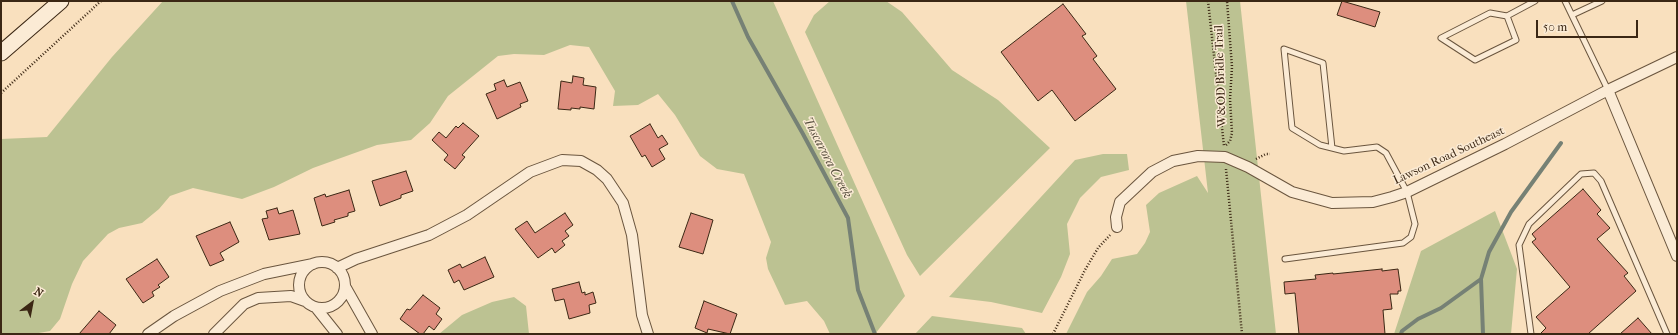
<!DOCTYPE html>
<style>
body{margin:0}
#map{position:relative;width:1678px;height:335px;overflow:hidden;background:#f9e0be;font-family:"IM FELL French Canon",serif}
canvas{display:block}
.frame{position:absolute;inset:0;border:2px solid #3b2714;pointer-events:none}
.north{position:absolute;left:12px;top:283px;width:40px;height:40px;-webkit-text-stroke:3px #fbebd5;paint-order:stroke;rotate:32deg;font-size:11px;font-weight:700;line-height:16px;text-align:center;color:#3b2714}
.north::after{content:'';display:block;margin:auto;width:14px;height:18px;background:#3b2714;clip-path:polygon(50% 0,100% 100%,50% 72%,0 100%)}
.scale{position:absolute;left:1536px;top:20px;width:102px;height:18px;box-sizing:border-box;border:2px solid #3b2714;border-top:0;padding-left:5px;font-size:12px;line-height:14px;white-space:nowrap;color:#3b2714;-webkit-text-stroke:3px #fbebd5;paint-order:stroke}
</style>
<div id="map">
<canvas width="1678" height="335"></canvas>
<div class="frame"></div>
<div class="north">N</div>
<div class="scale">50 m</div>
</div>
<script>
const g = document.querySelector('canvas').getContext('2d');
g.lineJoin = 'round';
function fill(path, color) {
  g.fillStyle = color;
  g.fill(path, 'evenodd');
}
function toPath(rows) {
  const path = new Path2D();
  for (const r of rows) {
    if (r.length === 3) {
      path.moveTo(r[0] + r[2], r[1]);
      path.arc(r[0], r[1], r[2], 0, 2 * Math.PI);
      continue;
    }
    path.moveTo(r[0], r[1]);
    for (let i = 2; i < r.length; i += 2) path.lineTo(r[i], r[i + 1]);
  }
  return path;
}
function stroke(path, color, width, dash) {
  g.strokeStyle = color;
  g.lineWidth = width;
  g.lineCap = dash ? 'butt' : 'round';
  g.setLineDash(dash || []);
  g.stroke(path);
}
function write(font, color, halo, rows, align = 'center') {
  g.font = font + ' "IM FELL French Canon",serif';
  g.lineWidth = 3;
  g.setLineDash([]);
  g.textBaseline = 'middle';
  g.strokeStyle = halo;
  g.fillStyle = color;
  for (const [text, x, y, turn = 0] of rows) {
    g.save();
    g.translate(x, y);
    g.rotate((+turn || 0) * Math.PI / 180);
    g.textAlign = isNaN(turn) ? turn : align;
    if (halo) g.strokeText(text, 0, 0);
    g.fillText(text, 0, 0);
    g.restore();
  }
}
fill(toPath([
 [163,1,773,1,905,296,875,334,830,334,824,321,807,301,785,305,768,269,766,258,771,242,744,174,717,169,700,156,675,115,658,94,638,105,613,106,615,91,589,47,570,45,544,55,514,54,498,56,448,96,430,123,411,140,377,145,313,168,274,187,242,199,193,188,170,196,159,209,142,223,119,228,108,234,83,261,72,284,60,319,50,331,33,334,1,334,1,139,47,137,112,57],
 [830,1,886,1,902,12,952,70,998,100,1050,148,920,276,907,255,805,32,814,15],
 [1186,1,1240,1,1276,334,1066,334,1087,292,1101,276,1112,259,1137,254,1145,243,1150,232,1146,205,1159,193,1197,176,1208,193],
 [1103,154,1127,154,1129,170,1101,177,1080,198,1067,224,1070,254,1061,277,1042,313,991,302,949,297,1075,160],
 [1495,211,1517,269,1511,334,1394,334,1421,251],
 [514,297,526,306,529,334,439,334,462,315,492,302],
 [932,316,1022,328,1026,334,915,334]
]), '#bcc292');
stroke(toPath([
 [732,1,748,37,803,134,848,218,858,290,875,334],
 [1401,334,1402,331,1418,319,1441,308,1481,279],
 [1483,334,1481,279,1489,252,1511,212,1561,143]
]), '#768175', 4);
const building = toPath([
 [1342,1,1380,12,1375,27,1337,15,1342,1],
 [1063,4,1086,34,1082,36,1097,56,1093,59,1116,89,1075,121,1052,90,1038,101,1001,52,1063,4],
 [573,76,584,78,583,85,596,87,594,109,580,107,580,109,571,108,571,110,558,109,561,81,572,83,573,76],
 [504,80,507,87,520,82,528,101,520,104,521,107,497,119,486,94,496,90,494,84,504,80],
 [463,123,479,136,462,155,465,157,455,169,444,160,448,155,432,140,439,132,446,138,456,126,458,128,463,123],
 [650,124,658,138,662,135,668,144,659,149,665,159,652,167,645,155,642,157,630,136,650,124],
 [406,171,413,191,401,195,401,198,380,206,372,181,406,171],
 [1583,189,1601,210,1597,214,1610,228,1597,239,1628,273,1624,276,1636,291,1588,334,1540,334,1546,328,1536,317,1570,287,1532,242,1536,239,1532,234,1583,189],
 [349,190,355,211,348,213,348,216,334,220,335,222,322,226,314,198,325,194,326,197,349,190],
 [277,208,279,214,293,210,300,234,269,240,262,219,268,218,266,211,277,208],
 [565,213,573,225,565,231,569,236,562,241,565,245,555,253,552,248,538,258,515,229,527,221,535,233,565,213],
 [691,213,713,220,703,254,679,247,691,213],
 [230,222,239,242,220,253,224,260,210,266,196,236,230,222],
 [485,257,494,277,464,290,459,280,454,283,448,270,460,264,462,268,485,257],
 [157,259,169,277,158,285,160,287,152,292,154,296,143,303,126,279,157,259],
 [1382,269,1382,271,1398,269,1401,291,1398,291,1398,294,1390,294,1392,309,1383,310,1385,334,1299,334,1295,293,1285,294,1284,282,1316,279,1315,275,1333,273,1333,274,1382,269],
 [579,282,582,293,585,292,585,295,593,292,596,303,589,305,590,313,569,319,564,299,555,301,552,289,579,282],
 [423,295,440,308,436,314,442,319,434,330,429,326,423,334,420,334,400,319,407,309,410,310,423,295],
 [704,301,737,314,730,334,708,329,707,333,695,328,704,301],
 [99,311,116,325,109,334,79,334,99,311],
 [1638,318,1652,334,1620,334,1638,318]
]);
fill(building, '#dd8e7e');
stroke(building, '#3b2714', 1);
const service = toPath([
 [1565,1,1608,90],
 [1572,15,1602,1],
 [1507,16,1516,40,1475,60,1441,38,1490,13,1507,16,1535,1],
 [1285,259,1403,243,1411,237,1415,224,1407,192,1386,153,1377,147,1344,151,1320,145,1292,128,1284,49,1323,63,1332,148],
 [1531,334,1519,245,1529,224,1581,174,1594,173,1601,181,1667,334]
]);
const minor = toPath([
 [1608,90,1677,256],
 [1117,227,1116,217,1120,202,1152,172,1173,161,1198,156,1225,157,1248,167,1292,192,1332,203,1373,202,1392,197,1407,192,1505,144,1608,90,1677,57],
 [322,285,23],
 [337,268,356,259,429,235,467,215,530,172,562,160,581,161,597,170,607,179,623,203,632,235,642,315,648,334],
 [346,288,372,334],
 [317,309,337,334],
 [148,334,174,316,220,291,264,274,313,264],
 [214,334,244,304,258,298,291,296,305,301]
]);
const secondary = toPath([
 [1,53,61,1]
]);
stroke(service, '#6a553e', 7);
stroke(minor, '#6a553e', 12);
stroke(secondary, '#3b2714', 17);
stroke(toPath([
 [1208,1,1224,146],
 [1,93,101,1],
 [1226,145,1230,141,1232,133,1230,99,1232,67,1227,1],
 [1256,159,1266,154,1270,154],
 [1226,169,1242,334],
 [1053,334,1085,270,1098,248,1110,235]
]), '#3b2714', 2.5, [1, 2]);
stroke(service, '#fbebd5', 5);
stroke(minor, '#fbebd5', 10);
stroke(secondary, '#fbebd5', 15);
write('12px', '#3b2714', '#fbebd5', [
 ["W&OD Bridle Trail",1221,76,-92],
 ["Lawson Road Southeast",1449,156,-25]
]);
write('italic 13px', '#544c3c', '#fbebd5', [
 ["Tuscarora Creek",827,158,62]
]);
</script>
